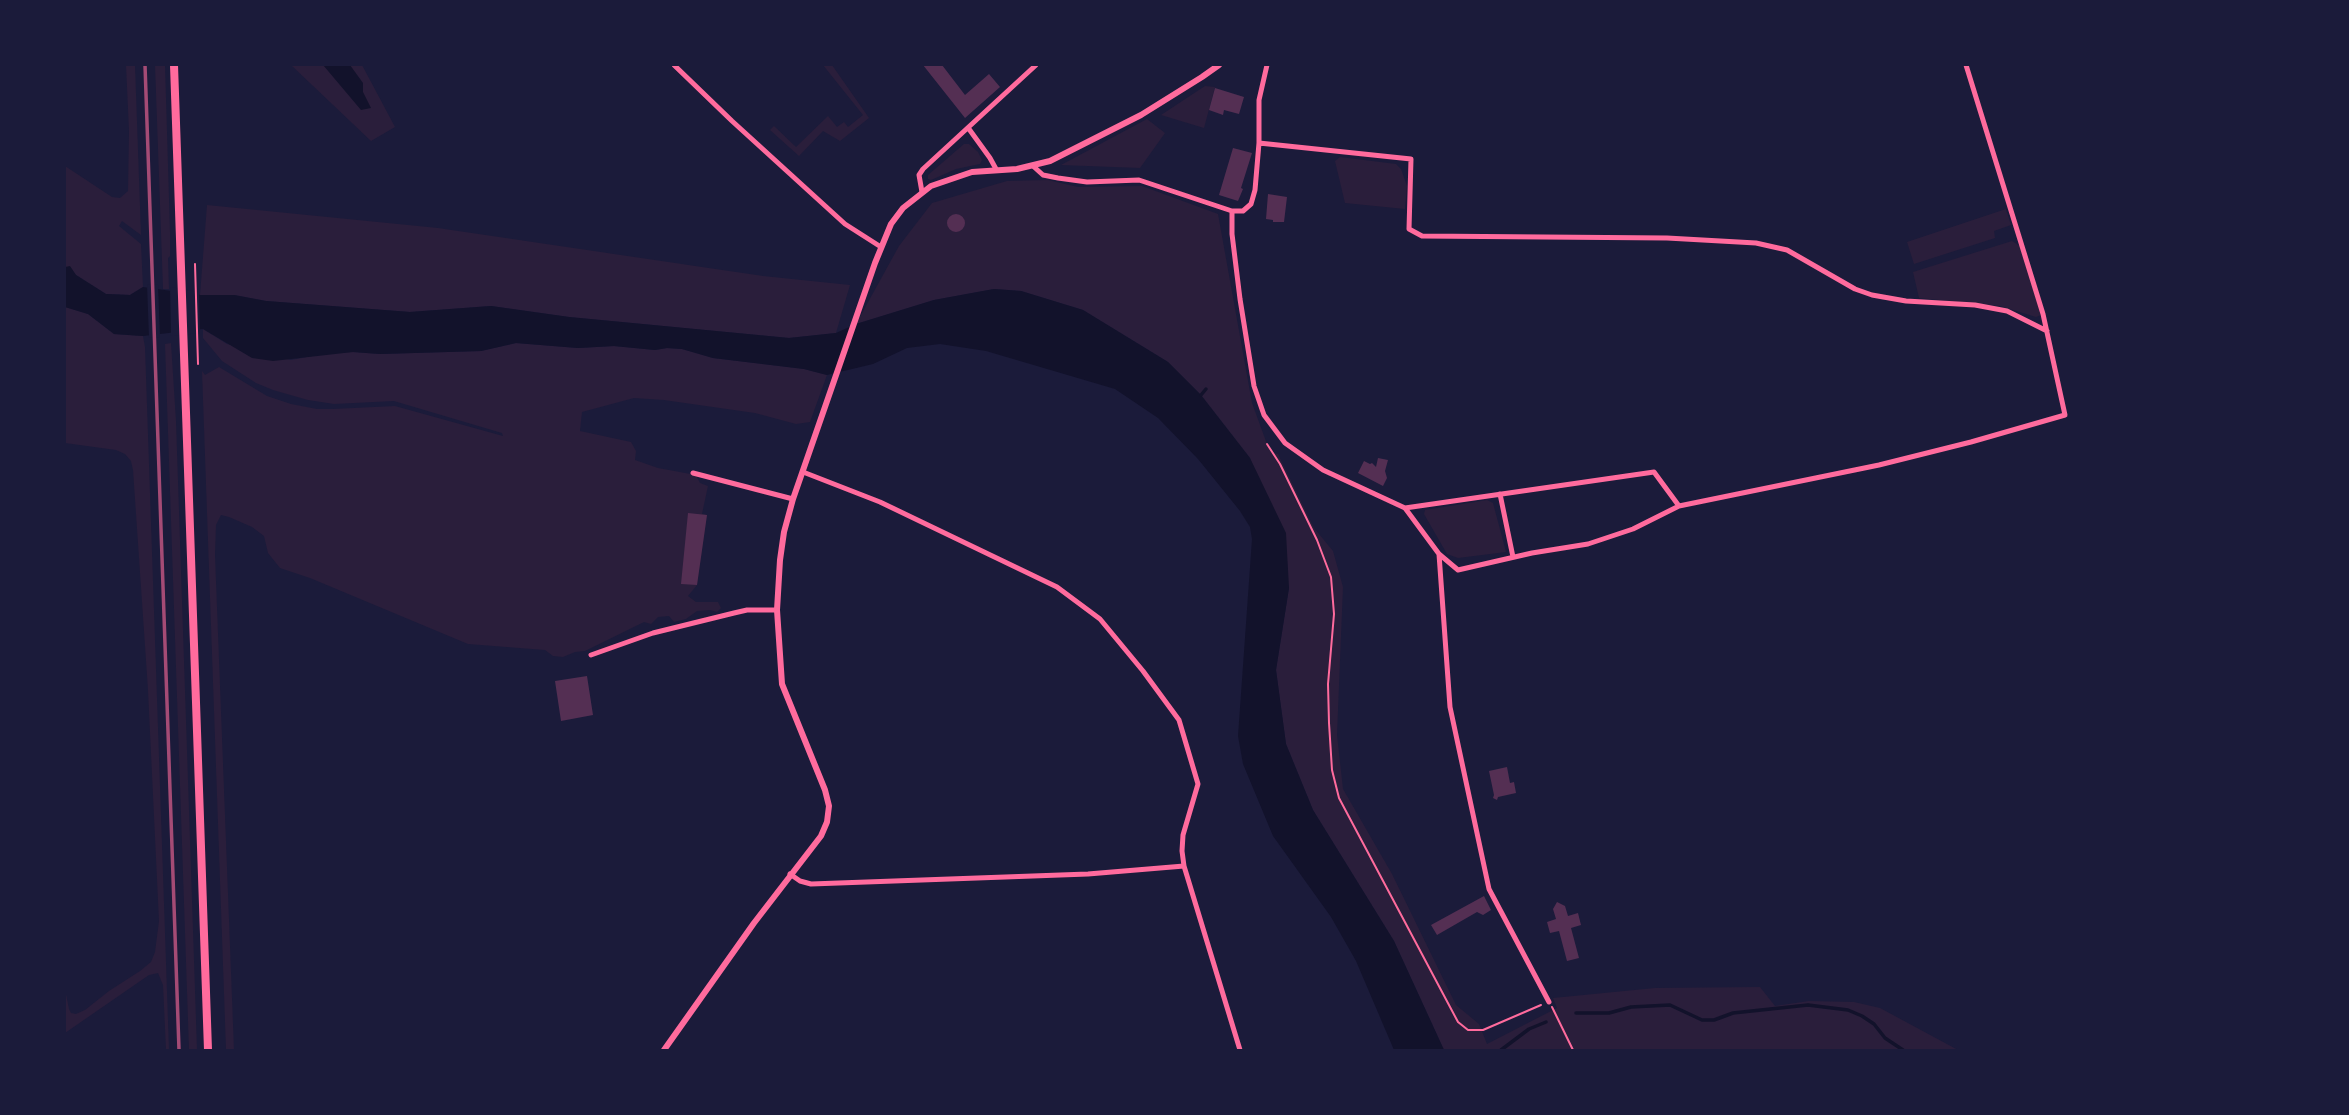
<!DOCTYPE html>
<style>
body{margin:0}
#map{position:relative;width:2349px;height:1115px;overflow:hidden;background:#1b1b3a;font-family:Helvetica,sans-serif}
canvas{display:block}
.frame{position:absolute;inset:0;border:66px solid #1b1b3a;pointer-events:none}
</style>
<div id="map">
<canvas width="2349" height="1115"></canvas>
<div class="frame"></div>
</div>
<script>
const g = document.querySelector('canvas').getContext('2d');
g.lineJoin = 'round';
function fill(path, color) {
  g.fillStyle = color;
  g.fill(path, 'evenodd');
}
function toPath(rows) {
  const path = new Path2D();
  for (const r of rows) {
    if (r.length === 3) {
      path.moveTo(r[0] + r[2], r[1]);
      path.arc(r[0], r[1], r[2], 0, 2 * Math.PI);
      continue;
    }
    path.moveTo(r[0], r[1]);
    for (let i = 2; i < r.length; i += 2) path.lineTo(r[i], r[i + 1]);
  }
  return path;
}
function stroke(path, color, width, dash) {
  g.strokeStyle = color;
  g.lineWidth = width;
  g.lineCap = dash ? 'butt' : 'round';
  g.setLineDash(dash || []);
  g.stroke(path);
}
fill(toPath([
 [126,65,135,65,141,235,122,221,119,226,141,244,143,287,130,295,106,294,76,275,70,267,65,267,65,166,112,197,120,198,128,191,129,131],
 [155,65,165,65,170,232,170,256,168,258,169,289,163,289],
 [291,65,362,65,395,127,371,141],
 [823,65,832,65,869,118,840,141,823,131,799,156,770,130,774,126,796,147,828,116,837,127,844,122,848,127,863,115],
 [1205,86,1215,87,1204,128,1161,115],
 [1147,119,1165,133,1140,168,1061,165],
 [964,144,969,144,978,152,982,160,980,164,956,169,931,180,928,179,928,175],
 [1340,157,1396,164,1401,169,1407,186,1405,209,1345,203,1335,161],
 [1048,180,1078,187,1142,186,1218,214,1252,403,1267,444,1273,453,1278,454,1314,528,1333,551,1343,587,1337,735,1343,789,1392,874,1456,1005,1479,1024,1487,1044,1557,1008,1553,998,1655,988,1760,987,1775,1006,1809,1001,1854,1002,1880,1008,1958,1050,1444,1050,1394,941,1313,810,1286,744,1276,670,1289,588,1250,458,1201,395,1168,362,1083,310,1021,291,994,289,934,300,856,324,899,246,932,203,1007,181],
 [207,205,438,228,763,276,850,285,836,333,789,338,569,317,491,306,410,312,266,301,234,295,200,295],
 [2006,209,2011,225,1994,231,1995,238,1914,264,1907,242],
 [2012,241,2020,246,2041,315,2036,317,2000,306,1919,298,1913,272],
 [65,307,88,314,114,334,143,336,145,347,169,1050,166,1050,163,985,158,973,149,975,65,1033,65,989,69,1009,71,1013,76,1014,85,1010,109,991,140,971,151,962,155,952,159,921,148,690,133,470,131,461,125,454,116,450,65,443],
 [203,329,227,344,291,360,328,353,353,352,380,354,481,351,516,343,578,348,614,346,655,350,667,348,682,349,713,358,804,369,827,375,810,422,796,424,755,413,664,400,634,398,582,412,580,431,631,442,636,451,635,460,658,468,696,475,700,483,708,486,702,514,707,515,697,585,688,596,696,602,718,602,721,608,717,612,710,610,697,611,686,619,674,622,669,616,658,617,651,624,644,622,585,651,575,652,563,657,553,656,545,650,468,644,310,578,280,568,268,553,264,536,252,527,229,517,221,515,216,525,215,555,234,1050,226,1050,202,371,205,375,219,367,267,396,291,404,317,409,333,409,395,406,503,436,502,433,394,401,334,404,308,400,273,390,256,383,222,361,203,338],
 [171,343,176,421,197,1050,189,1050,165,344],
 [1487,500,1493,503,1506,552,1458,558,1447,554,1424,514,1425,510]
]), '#2a1e3b');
fill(toPath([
 [323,65,350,65,363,83,363,92,371,108,361,110],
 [70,266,76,275,106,294,130,295,143,287,200,295,234,295,266,301,410,312,491,306,569,317,789,338,836,333,856,324,934,300,994,289,1021,291,1083,310,1168,362,1201,395,1250,458,1286,533,1289,588,1276,670,1286,744,1313,810,1394,941,1444,1050,1394,1050,1356,961,1331,917,1273,836,1243,764,1238,736,1252,539,1250,527,1240,511,1198,459,1158,418,1115,389,986,351,940,344,907,348,873,364,827,375,804,369,713,358,682,349,667,348,655,350,614,346,578,348,516,343,481,351,380,354,353,352,273,361,252,358,203,329,143,336,114,334,88,314,65,307,65,267]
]), '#12122b');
fill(toPath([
 [147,284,158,285,160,337,149,338],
 [170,287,199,292,200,333,171,336]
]), '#1b1b3a');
stroke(toPath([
 [1201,395,1206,389],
 [1576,1013,1609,1013,1631,1007,1670,1005,1702,1020,1714,1020,1733,1013,1808,1005,1848,1010,1862,1016,1874,1024,1885,1038,1903,1050],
 [1501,1050,1529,1029,1546,1022]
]), '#12122b', 3.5);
fill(toPath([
 [923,65,942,65,965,95,989,74,1000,87,965,118],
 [1215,88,1244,97,1239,114,1224,110,1223,115,1209,110],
 [1233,148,1252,153,1241,188,1243,189,1238,201,1219,195],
 [1268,194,1287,197,1284,222,1273,222,1273,220,1266,219],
 [956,223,9],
 [1378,458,1388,460,1385,471,1387,478,1383,486,1358,473,1364,461,1370,464,1372,463,1376,467],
 [688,513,707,515,697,585,681,584],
 [587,676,593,715,561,721,555,681],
 [1507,767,1510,783,1514,782,1516,793,1498,797,1497,800,1493,798,1494,795,1489,771],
 [1484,896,1491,910,1483,915,1477,912,1437,935,1431,925],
 [1557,902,1565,906,1568,916,1578,913,1581,925,1571,928,1579,958,1567,961,1559,931,1550,933,1547,922,1556,919,1553,909]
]), '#542f53');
stroke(toPath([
 [195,264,198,364],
 [1267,444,1280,464,1317,540,1331,577,1334,614,1328,684,1329,723,1332,770,1339,798,1458,1022,1468,1030,1483,1030,1541,1005],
 [1552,1007,1573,1050]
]), '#ff6b9d', 2);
stroke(toPath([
 [674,65,732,121,845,224,881,247],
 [969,129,990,158,996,169],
 [1259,143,1411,159,1409,229,1422,236,1667,238,1756,243,1787,250,1855,289,1872,295,1906,301,1975,305,2007,311,2047,331],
 [1033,166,1043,175,1058,178,1087,182,1139,180,1232,211,1243,211,1251,204,1255,190,1259,143,1259,100,1267,65],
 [922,192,919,175,923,169,1036,65],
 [1232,211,1232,234,1240,299,1254,386,1264,415,1285,443,1323,470,1405,508,1439,554,1458,570,1532,553,1588,544,1633,529,1679,506,1879,465,1971,442,2065,415,2043,314,1966,65],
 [803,472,880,502,1057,587,1100,619,1143,671,1179,720,1198,784,1183,835,1182,851,1184,866,1240,1050],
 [693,473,793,499],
 [1500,494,1513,557],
 [1405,508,1654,472,1679,506],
 [1439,554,1450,707,1489,889,1549,1002],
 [591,655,653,633,734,613,747,610,777,610],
 [790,874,800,881,811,884,1088,874,1184,866]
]), '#ff6b9d', 5);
stroke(toPath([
 [664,1050,754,923,821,836,827,822,829,806,825,790,782,684,777,610,780,560,784,532,793,499,875,263,891,224,903,208,931,186,972,172,1017,169,1050,161,1141,115,1202,77,1219,65]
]), '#ff6b9d', 6);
stroke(toPath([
 [174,65,208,1050]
]), '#ff6b9d', 8);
stroke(toPath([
 [145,65,179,1050]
]), '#a44b75', 3.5);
</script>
